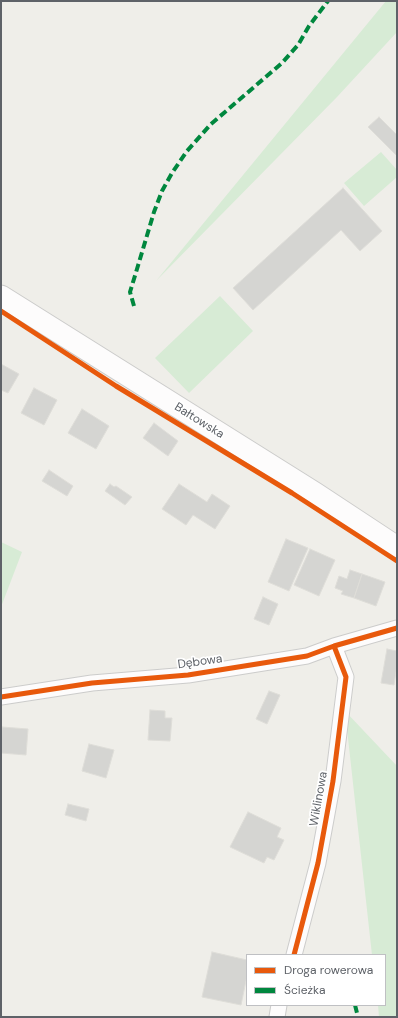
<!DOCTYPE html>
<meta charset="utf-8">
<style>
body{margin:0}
#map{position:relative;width:398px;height:1018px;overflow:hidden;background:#efeee9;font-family:"DM Sans",sans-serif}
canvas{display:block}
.frame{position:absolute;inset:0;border:2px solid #5e6268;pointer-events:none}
.legend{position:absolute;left:246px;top:954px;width:140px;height:52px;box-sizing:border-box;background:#fff;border:1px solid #bfc0c3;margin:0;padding:5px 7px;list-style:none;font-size:12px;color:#5e6268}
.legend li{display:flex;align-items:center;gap:8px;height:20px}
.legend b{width:20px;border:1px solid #bfc0c3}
</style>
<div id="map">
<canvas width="398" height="1018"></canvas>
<div class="frame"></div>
<ul class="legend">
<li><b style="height:5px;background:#e8590c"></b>Droga rowerowa</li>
<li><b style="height:5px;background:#00873e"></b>Ścieżka</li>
</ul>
</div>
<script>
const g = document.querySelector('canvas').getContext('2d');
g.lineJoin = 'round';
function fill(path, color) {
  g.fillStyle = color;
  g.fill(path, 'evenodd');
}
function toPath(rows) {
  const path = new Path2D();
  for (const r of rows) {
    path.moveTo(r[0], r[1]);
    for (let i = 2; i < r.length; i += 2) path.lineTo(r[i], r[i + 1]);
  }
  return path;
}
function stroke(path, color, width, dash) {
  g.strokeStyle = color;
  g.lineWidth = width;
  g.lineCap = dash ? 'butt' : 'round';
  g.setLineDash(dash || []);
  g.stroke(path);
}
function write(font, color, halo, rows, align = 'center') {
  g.font = font + ' "DM Sans",sans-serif';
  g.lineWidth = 3.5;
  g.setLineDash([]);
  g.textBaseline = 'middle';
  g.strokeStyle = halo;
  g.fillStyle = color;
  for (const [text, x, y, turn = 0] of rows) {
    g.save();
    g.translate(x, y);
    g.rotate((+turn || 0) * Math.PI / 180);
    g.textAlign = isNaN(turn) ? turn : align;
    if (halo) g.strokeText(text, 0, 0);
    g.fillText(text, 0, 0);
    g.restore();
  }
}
fill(toPath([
 [386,1,397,1,397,32,337,97,156,281],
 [381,152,397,170,397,177,364,206,344,183],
 [220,296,253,331,189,393,155,358],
 [1,542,22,552,1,607],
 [345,711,397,766,397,1017,379,1017,378,1005,385,1005,385,955,372,955]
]), '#d7ebd5');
const building = toPath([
 [379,117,397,135,397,156,368,127,379,117],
 [343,188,382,231,360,251,341,230,253,310,233,288,343,188],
 [1,364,19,374,8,393,1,390,1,364],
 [34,388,57,400,44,425,21,413,34,388],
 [82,409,109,426,96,449,68,433,82,409],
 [154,423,178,441,168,456,143,438,154,423],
 [49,470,73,486,67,496,42,481,49,470],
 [110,484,114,487,116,486,132,497,125,505,105,491,110,484],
 [179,484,207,502,212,494,230,506,215,529,193,515,186,525,162,509,179,484],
 [286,539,308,548,289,591,268,582,286,539],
 [310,549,335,560,319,596,294,585,310,549],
 [350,570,362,574,354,598,341,594,343,591,335,588,339,576,347,579,350,570],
 [362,574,385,582,376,606,354,598,362,574],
 [263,597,278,604,269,625,254,619,263,597],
 [387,649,397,651,397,665,394,685,381,683,387,649],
 [269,691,280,695,267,724,256,719,269,691],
 [150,710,165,711,165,718,172,718,170,741,148,740,150,710],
 [2,727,28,729,26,755,1,753,2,727],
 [89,744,114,750,106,778,82,771,89,744],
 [68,804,89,809,86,821,65,815,68,804],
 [248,812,281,828,277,837,284,840,274,860,267,857,264,863,230,847,248,812],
 [212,952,247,960,247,976,241,1005,202,997,212,952]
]);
fill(building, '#d5d5d2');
stroke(building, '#deddd8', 1);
const minor = toPath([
 [1,697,92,683,188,675,307,656,334,646,397,628],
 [294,955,318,863,333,781,346,677,334,646],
 [277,1017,279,1005]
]);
const secondary = toPath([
 [1,296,315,493,397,547]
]);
stroke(minor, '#cccccb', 17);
stroke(secondary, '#cbcbca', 23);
stroke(minor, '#fdfcfc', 15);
stroke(secondary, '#fdfcfc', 21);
stroke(toPath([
 [134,306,130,292,137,269,154,212,162,191,172,173,187,151,211,124,282,63,298,45,309,26,328,1],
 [355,1005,358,1017]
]), '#00873e', 4, [8, 4]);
stroke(toPath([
 [1,311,116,386,292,493,397,561],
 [1,697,92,683,188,675,307,656,334,646,397,628],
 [294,955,318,863,333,781,346,677,334,646]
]), '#e8590c', 5);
write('12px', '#5e6268', '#fff', [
 ["Bałtowska",199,421,32],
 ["Dębowa",200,662,-8],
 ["Wiklinowa",319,799,-80]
]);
</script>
